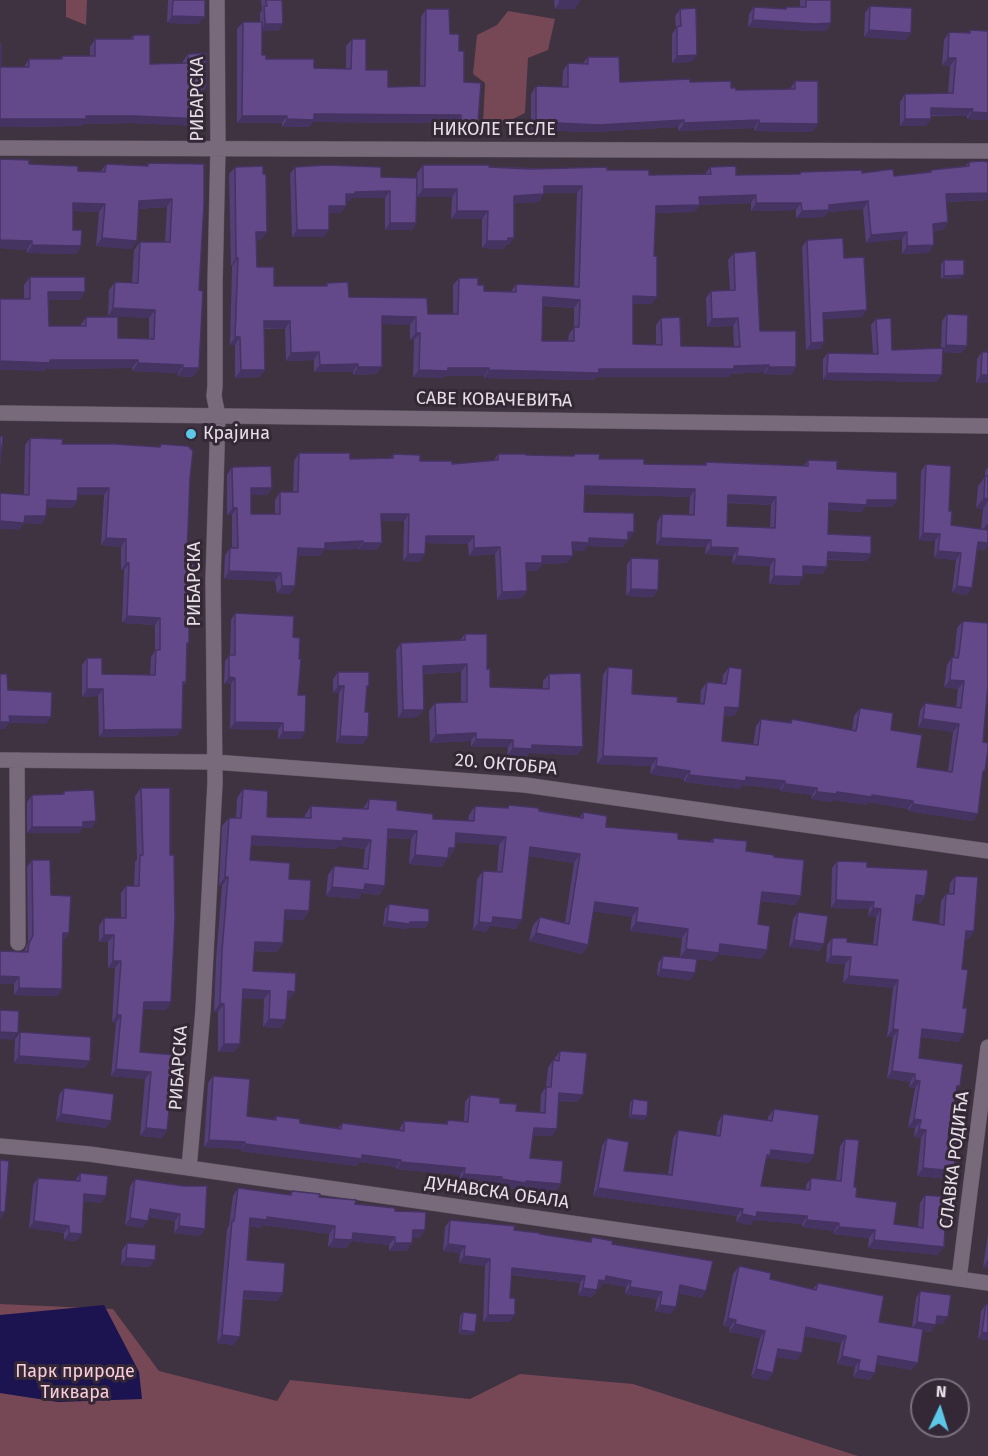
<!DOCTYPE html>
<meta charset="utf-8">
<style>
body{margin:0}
#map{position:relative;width:988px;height:1456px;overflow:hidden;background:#3f3241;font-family:"Fira Sans",sans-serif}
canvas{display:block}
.north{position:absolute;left:910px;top:1378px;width:60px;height:60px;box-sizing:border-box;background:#342836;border:2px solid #7b707d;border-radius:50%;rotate:4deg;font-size:16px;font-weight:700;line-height:24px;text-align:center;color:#e6dde7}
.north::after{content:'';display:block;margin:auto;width:21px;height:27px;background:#5cc7e7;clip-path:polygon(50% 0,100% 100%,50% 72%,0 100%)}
</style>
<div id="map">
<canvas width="988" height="1456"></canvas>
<div class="north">N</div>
</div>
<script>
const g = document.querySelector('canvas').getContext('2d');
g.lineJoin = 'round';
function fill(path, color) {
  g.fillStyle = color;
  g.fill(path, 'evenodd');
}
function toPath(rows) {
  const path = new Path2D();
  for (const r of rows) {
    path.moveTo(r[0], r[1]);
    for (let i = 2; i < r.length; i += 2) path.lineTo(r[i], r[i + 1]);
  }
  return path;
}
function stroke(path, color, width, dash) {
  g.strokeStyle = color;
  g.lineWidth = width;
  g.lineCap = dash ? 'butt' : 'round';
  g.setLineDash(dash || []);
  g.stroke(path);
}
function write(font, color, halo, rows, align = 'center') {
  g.font = font + ' "Fira Sans",sans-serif';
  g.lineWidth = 6;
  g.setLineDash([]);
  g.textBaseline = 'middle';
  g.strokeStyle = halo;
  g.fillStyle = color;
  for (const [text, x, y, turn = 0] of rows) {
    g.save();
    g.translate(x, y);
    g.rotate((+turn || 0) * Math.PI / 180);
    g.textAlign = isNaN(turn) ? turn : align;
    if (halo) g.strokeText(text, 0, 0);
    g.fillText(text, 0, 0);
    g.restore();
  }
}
fill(toPath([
 [66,0,87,0,86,25,66,17],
 [508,11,555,19,548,50,528,58,525,113,495,128,483,124,485,83,473,74,477,35,497,25],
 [0,1304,113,1309,159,1371,277,1401,290,1380,470,1399,520,1374,633,1384,858,1456,0,1456]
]), '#764755');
fill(toPath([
 [104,1305,139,1372,142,1399,58,1402,0,1393,0,1315]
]), '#1c1451');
const street = toPath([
 [0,148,988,151],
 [0,413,988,426],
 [0,760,214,762,525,785,988,851],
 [17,760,18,943],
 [0,1146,89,1154,189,1168,988,1283],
 [189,1168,203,1010,215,783,213,580,218,416,214,396,215,386,215,283,218,148,217,0],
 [959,1279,988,1047]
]);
stroke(street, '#5b505d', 16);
stroke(street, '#786a7b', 15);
fill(toPath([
 [168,0,205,0,199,24,167,23],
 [261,0,282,0,283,24,278,31,262,31,262,55,266,59,314,68,346,69,346,46,352,39,366,70,388,87,420,86,421,17,426,9,450,34,459,51,464,82,473,130,455,129,456,123,313,122,309,127,282,127,282,123,237,123,237,29,243,22,260,22,260,13,262,10],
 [554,0,580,0,580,1,574,9,555,9],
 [800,0,831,0,831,23,826,31,809,31,748,27,749,14,754,7,785,9,786,7,800,7],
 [870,6,906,40,864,37,865,13],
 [680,9,692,62,672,63,672,34,676,28,675,16],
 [970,30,988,31,988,120,967,119,967,116,931,116,926,126,900,126,900,102,905,94,948,93,950,66,942,65,944,40,949,32,968,33],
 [133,35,150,64,183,63,183,61,188,54,206,87,202,92,203,119,198,126,130,123,83,124,81,126,16,127,1,67,24,67,29,59,60,59,62,56,90,56,90,47,95,39,130,39],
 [588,57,620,82,690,82,731,88,736,90,790,89,795,81,818,124,812,132,754,131,754,128,679,131,678,127,593,132,531,130,531,94,536,86,562,87,563,71,568,63,583,63],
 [0,159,78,171,101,171,106,164,147,166,148,163,204,164,199,290,199,368,193,377,177,376,178,373,132,371,132,368,46,369,44,371,24,299,24,285,30,277,85,292,79,300,49,300,49,326,80,326,86,317,118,338,149,339,149,318,108,316,109,290,115,282,132,283,134,250,140,242,165,242,167,207,138,209,137,241,131,249,96,246,99,212,73,211,73,230,81,246,76,254,27,253,27,250,0,248],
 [969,162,988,162,988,200,946,202,948,222,943,230,934,231,929,253,902,254,902,239,866,243,863,209,828,212,824,217,796,218,796,210,751,211,751,203,700,205,694,212,655,213,652,304,633,304,633,344,656,345,656,325,661,318,681,346,734,347,733,326,707,327,706,298,711,291,730,290,728,260,734,253,760,331,796,367,791,375,764,374,764,372,731,374,729,377,596,377,594,380,484,378,484,376,445,376,443,378,413,377,414,340,410,340,410,325,382,324,377,374,353,375,353,372,314,372,314,360,286,361,285,329,264,329,265,370,259,377,235,378,235,345,230,345,232,266,231,266,229,174,235,167,261,240,256,240,257,267,274,286,325,286,327,283,349,297,428,314,453,314,453,285,459,278,478,285,484,291,511,292,516,284,574,287,577,193,544,193,539,202,514,203,509,245,506,245,503,249,482,248,482,219,451,219,452,197,417,197,417,173,423,165,607,170,649,175,705,174,710,167,736,175,799,174,800,172,862,173,894,176,929,173,931,170,965,166],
 [543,306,574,308,574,327,569,334,568,341,542,341],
 [295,167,381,177,416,223,412,230,385,230,385,198,352,198,350,201,346,201,341,213,329,213,324,237,292,237,290,174],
 [807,240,844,258,862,317,824,319,824,342,820,349,806,350,802,247],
 [944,260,961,279,941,279,941,264],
 [947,314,962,353,943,352,937,382,823,380,823,359,828,353,873,354,871,325,876,319,892,350,941,348,942,321],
 [982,352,988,383,976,383,977,359],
 [30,438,62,444,159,447,161,444,190,479,187,554,191,581,191,607,189,610,186,682,183,686,177,736,99,737,98,696,82,697,82,665,87,658,102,674,150,675,151,657,155,651,155,625,122,623,124,570,121,570,121,547,101,545,104,495,77,495,77,501,72,508,47,507,46,516,41,524,24,523,19,530,24,495,25,445],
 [299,453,350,459,391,458,393,454,420,461,452,464,493,461,498,454,573,456,575,454,599,459,644,464,704,465,706,462,804,466,808,460,837,469,897,500,892,507,865,507,862,512,829,510,828,534,871,554,866,561,827,560,827,567,822,574,803,574,803,577,798,585,769,584,770,566,732,564,733,556,705,554,706,547,656,545,657,522,662,514,689,515,690,497,585,494,584,512,628,539,628,540,623,547,587,546,584,551,572,550,567,563,542,564,537,571,526,571,527,591,522,598,497,600,495,554,469,556,468,544,425,543,420,562,403,561,404,521,381,521,377,550,358,550,358,549,324,550,320,556,297,556,295,586,290,594,277,593,275,581,224,579,225,555,230,548,232,548,232,515,227,515,227,475,232,467,272,488,267,495,251,495,251,514,275,514,275,500,280,492,293,492,294,461],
 [728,503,771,505,770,528,727,526],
 [926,464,949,511,951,525,981,529,983,509,976,508,978,486,985,477,985,471,988,467,988,546,985,550,977,549,967,595,952,592,956,560,934,558,935,541,919,540,921,471],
 [631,558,658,590,653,597,626,596,627,565],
 [235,613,293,637,299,659,298,695,301,739,278,739,278,730,230,729,231,684,224,684,225,661,230,655,231,620],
 [963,621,983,742,983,775,973,821,908,811,908,809,868,802,867,805,833,800,831,802,811,799,812,795,780,791,780,789,743,785,740,789,684,782,684,779,650,774,651,766,597,764,603,675,608,667,632,694,677,702,700,704,701,690,707,682,722,684,723,675,729,667,739,708,734,716,724,715,722,741,753,745,756,726,761,719,790,722,792,719,852,730,854,716,860,708,891,730,917,767,948,771,953,732,918,727,920,711,925,703,956,708,958,689,944,687,947,665,952,657,954,658,957,628],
 [465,634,487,669,490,687,543,689,543,681,549,674,583,747,577,755,529,753,527,756,507,756,508,747,471,747,471,741,430,743,429,711,435,703,461,702,461,672,423,674,418,717,398,718,396,650,401,643,460,640],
 [338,672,366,690,363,744,336,743,339,693,333,693,333,679],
 [141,788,171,1002,166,1010,144,1009,140,1052,175,1055,167,1130,162,1138,140,1136,145,1079,111,1076,116,1023,112,1022,115,968,108,968,108,942,99,942,99,926,104,918,121,918,121,893,126,886,134,886,135,862,137,859,135,796],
 [243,789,267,817,305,818,305,815,311,806,363,809,369,799,397,810,433,819,468,821,469,815,475,806,507,808,509,805,580,817,583,812,606,827,678,839,710,842,713,838,746,851,774,857,801,896,795,905,760,901,758,924,767,950,761,959,718,954,713,961,697,959,695,973,690,980,657,976,658,963,663,956,680,957,682,938,630,931,632,917,593,911,588,945,582,954,529,941,533,925,540,917,565,923,574,863,529,856,516,929,490,926,486,932,473,930,477,879,483,871,497,872,499,845,456,842,455,848,449,857,448,857,442,867,409,864,411,839,388,838,385,886,379,895,362,893,358,899,326,896,328,875,334,866,363,868,365,849,339,846,337,849,251,845,250,860,289,879,309,911,303,920,285,919,283,943,277,952,254,951,253,971,289,1000,287,1000,286,1020,280,1028,263,1027,264,999,242,998,240,1044,234,1052,218,1052,218,1012,214,1012,216,959,222,886,219,885,222,826,229,818,236,818,237,798],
 [64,791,96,821,91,828,82,828,79,833,27,833,27,802,32,795,62,794],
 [32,860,69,933,64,940,63,940,62,989,57,996,14,995,14,984,0,984,0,951,24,952,28,943,27,867],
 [837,861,867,867,925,896,920,904,915,903,913,920,939,924,941,901,946,894,949,894,950,883,955,876,974,931,969,939,965,939,962,969,959,1042,921,1037,919,1058,955,1094,948,1138,948,1179,917,1176,921,1138,914,1137,915,1128,908,1127,915,1088,909,1087,910,1082,887,1078,893,1037,887,1037,893,988,843,983,845,964,826,963,827,945,832,938,847,942,873,945,876,917,868,916,869,909,831,908,832,868],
 [389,904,429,922,425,928,407,928,405,929,383,926,385,909],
 [798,912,824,944,819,951,789,947,793,919],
 [20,1032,85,1068,14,1063,15,1039],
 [560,1051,578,1102,559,1101,557,1129,552,1136,533,1135,530,1158,561,1184,556,1191,522,1188,521,1190,496,1186,497,1184,459,1181,460,1175,396,1169,396,1167,360,1162,357,1166,240,1151,241,1149,204,1147,208,1083,213,1076,247,1116,274,1119,276,1116,300,1123,338,1128,342,1123,399,1130,400,1128,404,1121,445,1124,448,1120,464,1122,465,1102,470,1095,500,1103,516,1111,540,1113,541,1094,546,1087,548,1068,553,1060,555,1061,555,1058],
 [64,1088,106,1128,56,1121,59,1095],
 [633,1099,647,1116,644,1120,629,1118,630,1103],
 [774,1109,814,1155,809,1163,768,1158,766,1161,761,1186,806,1189,806,1185,811,1178,836,1180,840,1146,845,1139,856,1197,894,1224,918,1227,920,1203,925,1195,938,1255,868,1248,869,1238,833,1234,834,1231,802,1227,802,1224,754,1220,751,1225,736,1222,737,1216,593,1196,602,1146,607,1138,624,1171,668,1174,673,1138,678,1130,716,1136,718,1122,723,1114,768,1120,768,1117],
 [80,1173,106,1196,101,1203,83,1201,77,1241,64,1240,64,1233,29,1228,33,1185,38,1178,75,1181],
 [135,1179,205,1229,200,1236,174,1233,175,1221,149,1217,143,1228,125,1225,130,1186],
 [238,1188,289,1195,292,1191,355,1204,395,1211,425,1230,419,1238,413,1238,407,1251,389,1251,389,1245,352,1241,346,1248,328,1247,329,1234,263,1225,261,1228,250,1226,247,1260,283,1293,277,1301,243,1299,234,1345,217,1343,227,1229,229,1226,233,1196],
 [450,1220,589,1242,592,1237,612,1244,702,1298,678,1293,671,1314,655,1311,657,1299,625,1294,626,1287,603,1283,600,1288,597,1287,597,1290,592,1297,578,1295,580,1283,511,1275,510,1322,483,1322,485,1266,459,1263,460,1253,443,1251,445,1227],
 [988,1234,988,1268,983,1267],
 [127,1243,150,1267,121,1265,122,1250],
 [739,1266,770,1279,813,1289,818,1283,879,1322,912,1327,916,1298,920,1291,943,1324,936,1323,931,1332,923,1331,912,1370,877,1364,870,1380,853,1377,855,1367,837,1364,841,1343,804,1336,797,1360,776,1357,768,1381,751,1377,760,1338,729,1332,730,1327,723,1326,733,1274],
 [986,1304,988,1340,978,1339,981,1311],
 [463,1312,473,1335,459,1334,460,1316]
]), '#553f77');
fill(toPath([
 [560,1,580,1,574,9,555,9],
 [172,16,205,17,199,24,167,23],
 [753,20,831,23,826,31,809,31,748,27],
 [265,24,283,24,278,31,260,31],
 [869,30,911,33,906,40,864,37],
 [697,55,692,62,672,63,677,56],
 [948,58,956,58,950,66,942,65],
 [931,108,973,109,967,116,926,115],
 [972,112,988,113,988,120,967,119],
 [314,114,461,115,456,123,313,122,309,127,282,127,287,119],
 [86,116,135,116,203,119,198,126,130,123,83,124,81,126,0,127,0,119],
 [242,116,287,116,282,123,237,123],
 [905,119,931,119,926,126,900,126],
 [684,120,678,127,593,132,531,130,536,122],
 [759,120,754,128,679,131,684,123],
 [461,122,478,122,473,130,455,129],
 [759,123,818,124,812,132,754,131],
 [544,186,582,186,577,193,539,193],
 [423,189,457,189,452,197,417,197],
 [390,191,385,198,352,198,350,201,341,201,346,194,355,192],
 [988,193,988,200,940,202,946,194],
 [544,194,539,202,509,204,514,196],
 [756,195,751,203,700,205,694,212,650,213,656,206,699,197],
 [172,199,167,207,133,209,139,201],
 [868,201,863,209,828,212,824,217,796,218,802,211,829,205],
 [73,203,105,204,99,212,68,211],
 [756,203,801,203,796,210,751,211],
 [329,206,346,206,341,213,324,213],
 [457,211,488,211,482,219,451,219],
 [948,222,943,230,928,231,933,224],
 [390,223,416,223,412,230,385,230],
 [297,230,329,230,324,237,292,237],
 [256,232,267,232,261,240,251,240],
 [907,232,902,239,866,243,871,235],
 [102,238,137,241,131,249,96,246],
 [508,238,514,238,509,245,506,245,503,249,482,248,487,241],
 [0,240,32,241,27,250,0,248],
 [32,245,81,246,76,254,27,253],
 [934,245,929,253,902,254,907,246],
 [236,258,238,258,232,266,231,266],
 [964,275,961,279,941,279,944,276],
 [48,292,85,292,79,300,43,300],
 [633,296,657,297,652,304,628,304],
 [543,297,580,300,574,308,538,305],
 [113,308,155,310,149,318,108,316],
 [867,310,862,317,818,320,823,313],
 [382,316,416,317,410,325,377,324],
 [738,318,733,326,707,327,712,319],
 [264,321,290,321,285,329,259,328],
 [416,333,420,333,414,340,410,340],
 [235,337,240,337,235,345,230,345],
 [824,342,820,349,806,350,811,343],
 [946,345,967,346,962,353,941,352],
 [319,352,314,360,286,361,291,353],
 [50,360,138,360,132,368,46,369,44,371,0,370,0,361],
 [138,363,183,365,178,373,132,371],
 [358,364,353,372,314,372,320,365],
 [769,365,764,372,731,374,729,377,596,377,594,380,484,378,489,370,734,366],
 [358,367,382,367,377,374,353,375],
 [769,367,796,367,791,375,764,374],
 [183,368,199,368,193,377,177,376],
 [448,368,489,368,484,376,445,376,443,378,413,377,419,370],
 [241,370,265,370,259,377,235,378],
 [827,373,942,375,937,382,823,380],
 [981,375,988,375,988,383,976,383],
 [585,486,695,489,690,497,580,494],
 [78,488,109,488,104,495,73,495],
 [251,488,272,488,267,495,246,495],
 [728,495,776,497,771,505,723,502],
 [984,498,988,499,988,501,983,509,976,508],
 [47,500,77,501,72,508,42,507],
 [867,500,897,500,892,507,865,507,862,512,824,510,829,503],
 [233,508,237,508,232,515,227,515],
 [381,514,409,514,404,521,376,521],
 [25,516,46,516,41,524,20,523],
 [0,521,24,523,19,530,0,529],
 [988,523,988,534,980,533],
 [628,532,634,532,629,539],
 [923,533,940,534,935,541,919,540],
 [426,536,474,536,468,544,420,543],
 [106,538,126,539,121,547,101,545],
 [589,538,628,540,623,547,587,546,584,551,567,550,572,542],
 [661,538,711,540,706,547,656,545],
 [363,541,358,549,324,550,320,556,292,556,298,548,325,543],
 [978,542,988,543,988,546,985,550,973,549],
 [363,543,382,543,377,550,358,550],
 [500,547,495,554,469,556,474,548],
 [711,547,738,548,733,556,705,554],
 [938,551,961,553,956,560,934,558],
 [828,552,871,554,866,561,822,559],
 [408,554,425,554,420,562,403,561],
 [542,556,573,556,567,563,542,564,537,571,521,571,526,563],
 [737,556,775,559,770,566,732,564],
 [126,563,129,563,124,570,121,570],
 [803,566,827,567,822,574,798,574],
 [229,571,281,573,275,581,224,579],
 [774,576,803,577,798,585,769,584],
 [282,586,295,586,290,594,277,593],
 [957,586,972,588,967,595,952,592],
 [631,589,658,590,653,597,626,596],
 [527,591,522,598,497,600,502,592],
 [127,616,160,618,155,625,122,623],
 [467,664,461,672,417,674,423,666],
 [229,677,235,678,231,684,224,684],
 [950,680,964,681,958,689,944,687],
 [338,686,344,686,339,693,333,693],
 [87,689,103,689,98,696,82,697],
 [725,707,739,708,734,716,720,715],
 [403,710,424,710,418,717,398,718],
 [9,716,51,717,46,724,9,723,5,729,0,729,0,722],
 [923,719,959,724,953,732,918,727],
 [235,722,283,723,278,730,230,729],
 [182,729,177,736,99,737,104,730],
 [283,732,305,732,301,739,278,739],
 [476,733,471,741,430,743,436,735],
 [340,736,368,737,363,744,336,743],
 [476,739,513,740,508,747,471,747],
 [532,745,583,747,577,755,529,753,527,756,507,756,513,748],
 [603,756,657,758,651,766,597,764],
 [656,766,690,771,684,779,650,774],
 [689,775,746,777,785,781,780,789,743,785,740,789,684,782],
 [785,784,817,788,812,795,780,791],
 [817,792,837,792,872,795,913,801,908,809,868,802,867,805,833,800,831,802,811,799],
 [913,804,978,814,973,821,908,811],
 [96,821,91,828,82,828,79,833,27,833,32,827],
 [388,829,417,831,411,839,382,837],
 [456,833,506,837,499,845,450,842],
 [252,836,343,838,371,840,365,849,339,846,337,849,246,845],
 [530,847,580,854,574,863,524,855],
 [449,848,455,848,449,857,443,856],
 [415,855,448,858,442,867,409,864],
 [225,877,228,877,222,886,219,885],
 [365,884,385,886,379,895,362,893,358,899,326,896,332,887],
 [762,892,801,896,795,905,756,900],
 [916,895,925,896,920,904,911,903],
 [836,900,874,902,869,909,831,908],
 [595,902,638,908,632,917,588,911],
 [873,908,881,909,876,917,868,916],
 [285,910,309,911,303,920,279,919],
 [493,917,522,920,516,929,490,926,486,932,473,930,479,922],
 [387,921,410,922,429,922,425,928,407,928,405,929,383,926],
 [636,922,688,929,682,938,630,931],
 [966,931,974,931,969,939,961,938],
 [63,933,69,933,64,940,58,940],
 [536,933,588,945,582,954,529,941],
 [104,935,114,935,108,942,99,942],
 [794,940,824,944,819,951,789,947],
 [255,942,283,943,277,952,249,950],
 [720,944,767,950,761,959,718,954,713,961,680,957,686,949],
 [831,956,851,957,845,964,826,963],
 [113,961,121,961,115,968,108,968],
 [661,969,695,973,690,980,657,976],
 [0,976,19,977,14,984,0,984],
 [849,976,898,980,893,988,843,983],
 [19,988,62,989,57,996,14,995],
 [243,989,270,991,264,999,237,998],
 [288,991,295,992,289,1000,282,1000],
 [144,1002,171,1002,166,1010,139,1009],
 [220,1003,224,1004,218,1012,214,1012],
 [117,1015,121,1015,116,1023,112,1022],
 [269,1019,286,1020,280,1028,263,1027],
 [893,1029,898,1030,893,1037,887,1037],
 [922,1029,964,1034,959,1042,917,1036],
 [0,1032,18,1033,13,1040,0,1039],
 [224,1044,240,1044,234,1052,218,1052],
 [19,1056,90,1061,85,1068,14,1063],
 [116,1069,151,1072,145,1079,111,1076],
 [892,1071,915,1074,910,1082,887,1078],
 [915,1080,920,1081,915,1088,909,1087],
 [559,1093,583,1095,578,1102,554,1100],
 [61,1114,111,1121,106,1128,56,1121],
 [631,1115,647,1116,644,1120,629,1118],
 [914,1119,921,1120,915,1128,908,1127],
 [146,1128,167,1130,162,1138,140,1136],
 [534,1128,557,1129,552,1136,529,1135],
 [919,1129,926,1130,921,1138,914,1137],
 [209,1140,245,1142,241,1149,204,1147],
 [245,1144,362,1155,401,1160,396,1167,360,1162,357,1166,240,1151],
 [771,1150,814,1155,809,1163,768,1158,764,1163,761,1163],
 [401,1162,465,1168,460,1175,396,1169],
 [923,1168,954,1171,948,1179,917,1176],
 [464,1174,502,1177,497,1184,459,1181],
 [501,1179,526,1181,561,1184,556,1191,522,1188,521,1190,496,1186],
 [598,1188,743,1209,737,1216,593,1196],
 [84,1194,106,1196,101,1203,79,1201],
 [150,1209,180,1214,175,1221,145,1216],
 [0,1212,5,1212,0,1220],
 [757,1212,807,1216,802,1224,754,1220,751,1225,736,1222,742,1214],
 [267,1217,335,1226,329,1234,263,1225,261,1228,245,1226,250,1218],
 [130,1218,148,1221,143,1228,125,1225],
 [807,1220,839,1223,834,1231,802,1227],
 [34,1221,69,1226,64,1233,29,1228],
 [179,1226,205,1229,200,1236,174,1233],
 [839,1227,875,1230,869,1238,833,1234],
 [413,1230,425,1230,419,1238,407,1238],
 [69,1233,82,1234,77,1241,64,1240],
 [353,1233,395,1237,389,1245,352,1241,346,1248,328,1247,334,1239],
 [874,1240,944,1247,938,1255,868,1248],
 [395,1243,412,1243,407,1251,389,1251],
 [448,1244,465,1246,460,1253,443,1251],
 [464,1256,490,1259,485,1266,459,1263],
 [126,1258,155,1260,150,1267,121,1265],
 [988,1260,988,1268,983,1267],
 [512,1268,585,1276,580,1283,507,1274],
 [606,1276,631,1281,626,1287,603,1283,600,1288,594,1286,599,1280],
 [680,1285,706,1291,702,1298,675,1292],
 [630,1287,662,1292,657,1299,625,1294],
 [583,1288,597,1290,592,1297,578,1295],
 [244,1291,283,1293,277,1301,238,1298],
 [660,1305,676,1307,671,1314,655,1311],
 [488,1315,515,1315,510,1322,483,1322],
 [937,1316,948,1317,943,1324,932,1323],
 [728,1318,736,1320,730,1327,723,1326],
 [917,1322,936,1325,931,1332,912,1329],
 [735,1324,765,1331,760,1338,729,1332],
 [806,1327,846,1336,841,1343,800,1335],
 [461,1330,475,1332,473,1335,459,1334],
 [982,1332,988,1333,988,1340,978,1339],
 [222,1335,240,1337,234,1345,217,1343],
 [778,1349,802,1353,797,1360,773,1357],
 [842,1356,860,1360,855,1367,837,1364],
 [878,1356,918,1363,912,1370,873,1363],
 [756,1369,773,1373,768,1381,751,1377],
 [858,1370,875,1373,870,1380,853,1377]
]), '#453361');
const building = toPath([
 [173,0,205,0,205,17,172,16,173,0],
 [266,0,282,0,283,24,265,24,264,6,267,6,266,0],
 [560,0,580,0,580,1,560,1,560,0],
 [806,0,831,0,831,23,815,24,753,20,754,7,786,9,786,7,806,7,806,0],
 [870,6,912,8,911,33,869,30,870,6],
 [696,8,697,55,677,56,677,27,681,26,680,9,696,8],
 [426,9,449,9,450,34,459,34,459,51,464,51,464,82,481,83,478,122,461,122,461,115,314,114,314,120,287,119,287,116,242,116,243,22,262,22,262,55,266,55,266,59,314,59,314,68,351,69,352,39,366,39,366,70,388,70,388,87,425,86,426,9],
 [970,30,988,31,988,113,972,112,973,109,931,108,931,119,905,119,905,94,953,93,956,58,948,58,949,32,970,33,970,30],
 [133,35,150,35,150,64,188,63,188,54,206,53,206,87,202,87,203,119,135,116,86,116,86,119,0,119,0,43,1,43,1,67,29,67,29,59,62,59,62,56,95,56,95,39,133,39,133,35],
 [588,57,619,57,620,82,690,79,690,82,731,81,731,88,736,88,736,90,795,89,795,81,818,81,818,124,759,123,759,120,684,123,684,120,599,125,536,122,536,86,568,87,568,63,588,64,588,57],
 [0,159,29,160,29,164,78,166,78,171,105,172,106,164,148,166,148,163,204,164,204,205,199,290,203,291,199,368,183,368,183,365,138,363,138,360,50,360,50,363,0,361,0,299,30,299,30,277,85,277,85,292,48,292,49,326,86,326,86,317,118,317,118,338,154,339,155,310,113,308,115,282,138,283,140,242,170,242,172,199,139,201,137,241,102,238,105,204,73,203,73,230,82,230,81,246,32,245,32,241,0,240,0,159],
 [982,161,988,162,988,193,946,194,948,222,933,224,934,245,907,246,907,232,871,235,868,201,829,205,829,210,802,211,801,203,756,203,756,195,699,197,700,205,656,206,654,256,657,256,657,297,633,296,633,344,662,345,661,318,680,317,681,346,740,347,738,318,712,319,711,291,735,290,734,253,756,251,760,331,796,331,796,367,769,367,769,365,734,366,734,369,599,369,599,373,489,370,489,368,448,368,448,371,419,370,420,333,416,333,416,317,382,316,382,367,358,367,358,364,320,365,319,352,291,353,290,321,264,321,265,370,241,370,240,337,235,337,238,258,236,258,235,167,263,166,263,174,266,174,267,232,256,232,257,267,274,267,274,286,327,286,327,283,348,282,349,297,427,298,428,314,458,314,459,278,478,278,478,285,484,285,484,291,516,292,516,284,579,287,582,186,544,186,544,194,514,196,514,238,508,238,508,241,487,241,488,211,457,211,457,189,423,189,423,165,489,165,489,167,531,169,607,167,607,170,649,170,649,175,711,174,710,167,736,166,736,175,800,174,800,172,862,170,862,173,893,169,894,176,931,172,931,170,969,166,969,162,982,161],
 [543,297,580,300,579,327,574,327,574,341,542,341,543,297],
 [326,165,381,167,381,177,417,178,416,223,390,223,390,191,355,192,355,194,346,194,346,206,329,206,329,230,297,230,295,167,326,165],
 [843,238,844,258,864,257,867,310,823,313,824,342,811,343,807,240,843,238],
 [944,260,964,260,964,275,944,276,944,260],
 [947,314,968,315,967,346,946,345,947,314],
 [891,318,892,350,943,348,942,375,827,373,828,353,878,354,876,319,891,318],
 [982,352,988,352,988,375,981,375,982,352],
 [0,436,3,437,0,464,0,436],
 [30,438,63,439,62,444,115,444,160,447,161,444,188,446,193,451,190,479,187,554,194,554,193,579,191,579,191,607,189,607,189,643,187,643,186,682,183,682,182,729,104,730,103,689,87,689,87,658,102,658,102,674,155,675,156,650,160,650,160,618,127,616,129,563,126,563,126,539,106,538,109,488,78,488,77,501,47,500,46,516,25,516,24,523,0,521,0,493,29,495,30,438],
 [299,453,350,453,350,459,393,458,393,454,420,455,420,461,452,461,452,464,498,460,498,454,526,454,526,455,574,456,575,454,600,454,599,459,644,459,644,464,706,465,706,462,808,466,808,460,837,461,837,469,897,472,897,500,867,500,867,505,829,503,828,534,871,536,871,554,828,552,827,567,803,566,803,577,774,576,775,559,737,556,738,548,711,547,711,540,661,538,662,514,694,515,695,489,585,486,584,512,634,513,634,532,628,532,628,540,589,538,589,543,572,542,573,556,542,556,542,563,526,563,527,591,502,592,500,547,474,548,474,536,426,536,425,554,408,554,409,514,381,514,382,543,363,543,363,541,325,543,325,549,298,548,295,586,282,586,281,573,229,571,230,548,238,548,237,508,233,508,232,467,271,466,272,488,251,488,251,514,280,514,280,492,298,492,299,453],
 [728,495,776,497,775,528,727,526,728,495],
 [926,464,951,466,949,511,952,511,951,525,988,530,988,543,978,542,972,588,957,586,961,553,938,551,940,534,923,533,926,464],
 [985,476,988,476,988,499,984,498,985,476],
 [631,558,659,559,658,590,631,589,631,558],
 [235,613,294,616,293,637,300,638,299,659,301,659,298,695,306,695,305,732,283,732,283,723,235,722,235,678,229,677,229,655,235,655,235,613],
 [963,621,988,623,988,685,983,742,988,743,988,749,985,771,983,771,978,814,913,804,913,801,872,795,872,797,837,792,836,794,817,792,817,788,785,784,785,781,746,777,746,781,689,775,690,771,656,766,657,758,603,756,608,667,633,669,632,694,678,697,677,702,704,704,707,682,726,684,729,667,742,669,739,708,725,707,722,741,758,745,761,719,791,723,792,719,856,731,860,708,893,713,891,730,922,735,917,767,952,772,959,724,923,719,925,703,961,708,964,681,950,680,952,657,958,658,959,654,963,621],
 [465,634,487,634,487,669,490,669,490,687,549,689,549,674,581,673,583,747,532,745,532,749,513,748,513,740,476,739,476,733,436,735,435,703,467,702,467,664,423,666,424,710,403,710,401,643,465,640,465,634],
 [338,672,369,672,369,686,367,686,365,712,369,712,368,737,340,736,344,686,338,686,338,672],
 [0,674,7,674,8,690,52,692,51,717,9,716,10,722,0,722,0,674],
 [141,788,170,788,170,855,174,855,175,919,171,1002,144,1002,140,1052,175,1055,167,1130,146,1128,151,1072,116,1069,121,1015,117,1015,121,961,113,961,114,935,104,935,104,918,126,918,126,886,139,886,140,855,143,855,141,788],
 [243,789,268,791,267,817,311,818,311,806,368,809,369,799,397,801,397,810,433,814,433,819,474,821,475,806,508,808,509,805,539,808,539,811,583,818,583,812,607,816,606,827,678,833,678,839,713,842,713,838,747,841,746,851,774,855,774,857,804,860,801,896,762,892,758,924,770,926,767,950,720,944,719,953,686,949,688,929,636,922,638,908,595,902,588,945,536,933,540,917,569,924,580,854,530,847,522,920,493,917,492,923,479,922,483,871,502,872,506,837,456,833,455,848,449,848,448,858,415,855,417,831,388,829,385,886,365,884,364,890,332,887,334,866,368,869,371,840,343,838,343,841,252,836,250,860,290,863,289,879,311,880,309,911,285,910,283,943,255,942,253,971,296,973,295,992,288,991,286,1020,269,1019,270,991,243,989,240,1044,224,1044,224,1004,220,1003,222,951,228,877,225,877,229,818,241,818,243,789],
 [94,790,96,821,83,822,83,827,32,827,32,795,64,794,64,791,94,790],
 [32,860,50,860,51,895,71,896,69,933,63,933,62,989,19,988,19,977,0,976,0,951,28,952,29,943,33,936,32,860],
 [837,861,867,862,867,867,928,870,925,896,916,895,913,920,944,925,946,894,954,894,955,876,978,877,974,931,966,931,962,969,968,970,963,1008,967,1008,964,1034,922,1029,919,1058,963,1064,960,1086,957,1086,948,1138,957,1138,954,1171,923,1168,926,1130,919,1129,921,1120,914,1119,920,1081,915,1080,915,1074,892,1071,898,1030,893,1029,898,980,849,976,851,957,831,956,832,938,847,938,847,942,877,945,881,909,873,908,874,902,836,900,837,861],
 [389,904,429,909,429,922,410,922,409,924,387,921,389,904],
 [798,912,828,916,824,944,794,940,798,912],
 [663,956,697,959,695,973,661,969,663,956],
 [0,1010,19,1011,18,1033,0,1032,0,1010],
 [20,1032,91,1037,90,1061,19,1056,20,1032],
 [560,1051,587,1053,583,1095,559,1093,557,1129,534,1128,530,1158,563,1161,561,1184,526,1181,526,1183,501,1179,502,1177,464,1174,465,1168,401,1162,401,1160,362,1155,362,1159,245,1144,245,1142,209,1140,213,1076,250,1079,247,1116,276,1120,276,1116,300,1119,300,1123,341,1129,342,1123,404,1131,404,1121,447,1124,448,1120,468,1122,470,1095,500,1098,500,1103,517,1104,516,1111,545,1113,546,1087,551,1087,553,1060,559,1061,560,1051],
 [64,1088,114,1094,111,1121,61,1114,64,1088],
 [633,1099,648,1101,647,1116,631,1115,633,1099],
 [774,1109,819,1115,814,1155,771,1150,770,1156,767,1155,761,1186,810,1190,811,1178,841,1181,845,1139,859,1140,854,1187,857,1187,856,1197,897,1202,894,1224,923,1228,925,1195,947,1197,944,1247,874,1240,875,1230,839,1227,839,1223,807,1220,807,1216,757,1212,756,1217,742,1214,743,1209,598,1188,607,1138,629,1142,624,1171,672,1175,678,1130,720,1136,723,1114,772,1121,774,1109],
 [0,1160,9,1161,5,1212,0,1212,0,1160],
 [80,1173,108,1176,106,1196,84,1194,82,1234,69,1233,69,1226,34,1221,38,1178,80,1181,80,1173],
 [135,1179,184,1186,207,1186,205,1229,179,1226,180,1214,150,1209,148,1221,130,1218,135,1179],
 [238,1188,291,1195,292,1191,320,1194,319,1197,356,1200,355,1204,395,1208,395,1211,426,1212,425,1230,413,1230,412,1243,395,1243,395,1237,353,1233,352,1240,334,1239,335,1226,267,1217,267,1220,250,1218,247,1260,285,1263,283,1293,244,1291,240,1337,222,1335,232,1221,234,1221,238,1188],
 [450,1220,515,1226,514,1230,540,1233,540,1234,591,1242,592,1237,613,1241,612,1244,713,1261,706,1291,680,1285,676,1307,660,1305,662,1292,630,1287,631,1281,606,1276,605,1281,599,1280,597,1290,583,1288,585,1276,512,1268,510,1298,515,1298,515,1315,488,1315,490,1259,464,1256,465,1246,448,1244,450,1220],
 [127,1243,156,1245,155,1260,126,1258,127,1243],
 [739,1266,771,1273,770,1279,816,1290,818,1283,884,1296,879,1322,923,1329,918,1363,878,1356,875,1373,858,1370,860,1360,842,1356,846,1336,806,1327,802,1353,778,1349,773,1373,756,1369,765,1331,735,1324,736,1320,728,1318,739,1266],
 [920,1291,951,1295,948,1317,937,1316,936,1325,917,1322,920,1291],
 [986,1304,988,1304,988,1333,982,1332,986,1304],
 [463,1312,477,1314,475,1332,461,1330,463,1312]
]);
fill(building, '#63498a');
stroke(building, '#453361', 1.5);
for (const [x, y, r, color] of [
 [191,434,6,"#5cc7e7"]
]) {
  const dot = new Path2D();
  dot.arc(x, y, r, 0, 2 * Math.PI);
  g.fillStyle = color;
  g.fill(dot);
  stroke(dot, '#342836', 2);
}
write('18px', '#e6dde7', '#342836', [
 ["РИБАРСКА",198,99,-90],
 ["НИКОЛЕ ТЕСЛЕ",494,130],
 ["САВЕ КОВАЧЕВИЋА",494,400,1],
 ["РИБАРСКА",195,584,-90],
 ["20. ОКТОБРА",506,765,5],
 ["РИБАРСКА",179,1068,-86],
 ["СЛАВКА РОДИЋА",955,1160,-83],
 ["ДУНАВСКА ОБАЛА",497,1193,8]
]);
write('18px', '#e6dde7', '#342836', [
 ["Крајина",203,434]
], 'left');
write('18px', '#faccd8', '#342836', [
 ["Парк природе",75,1372],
 ["Тиквара",75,1393]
]);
</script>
